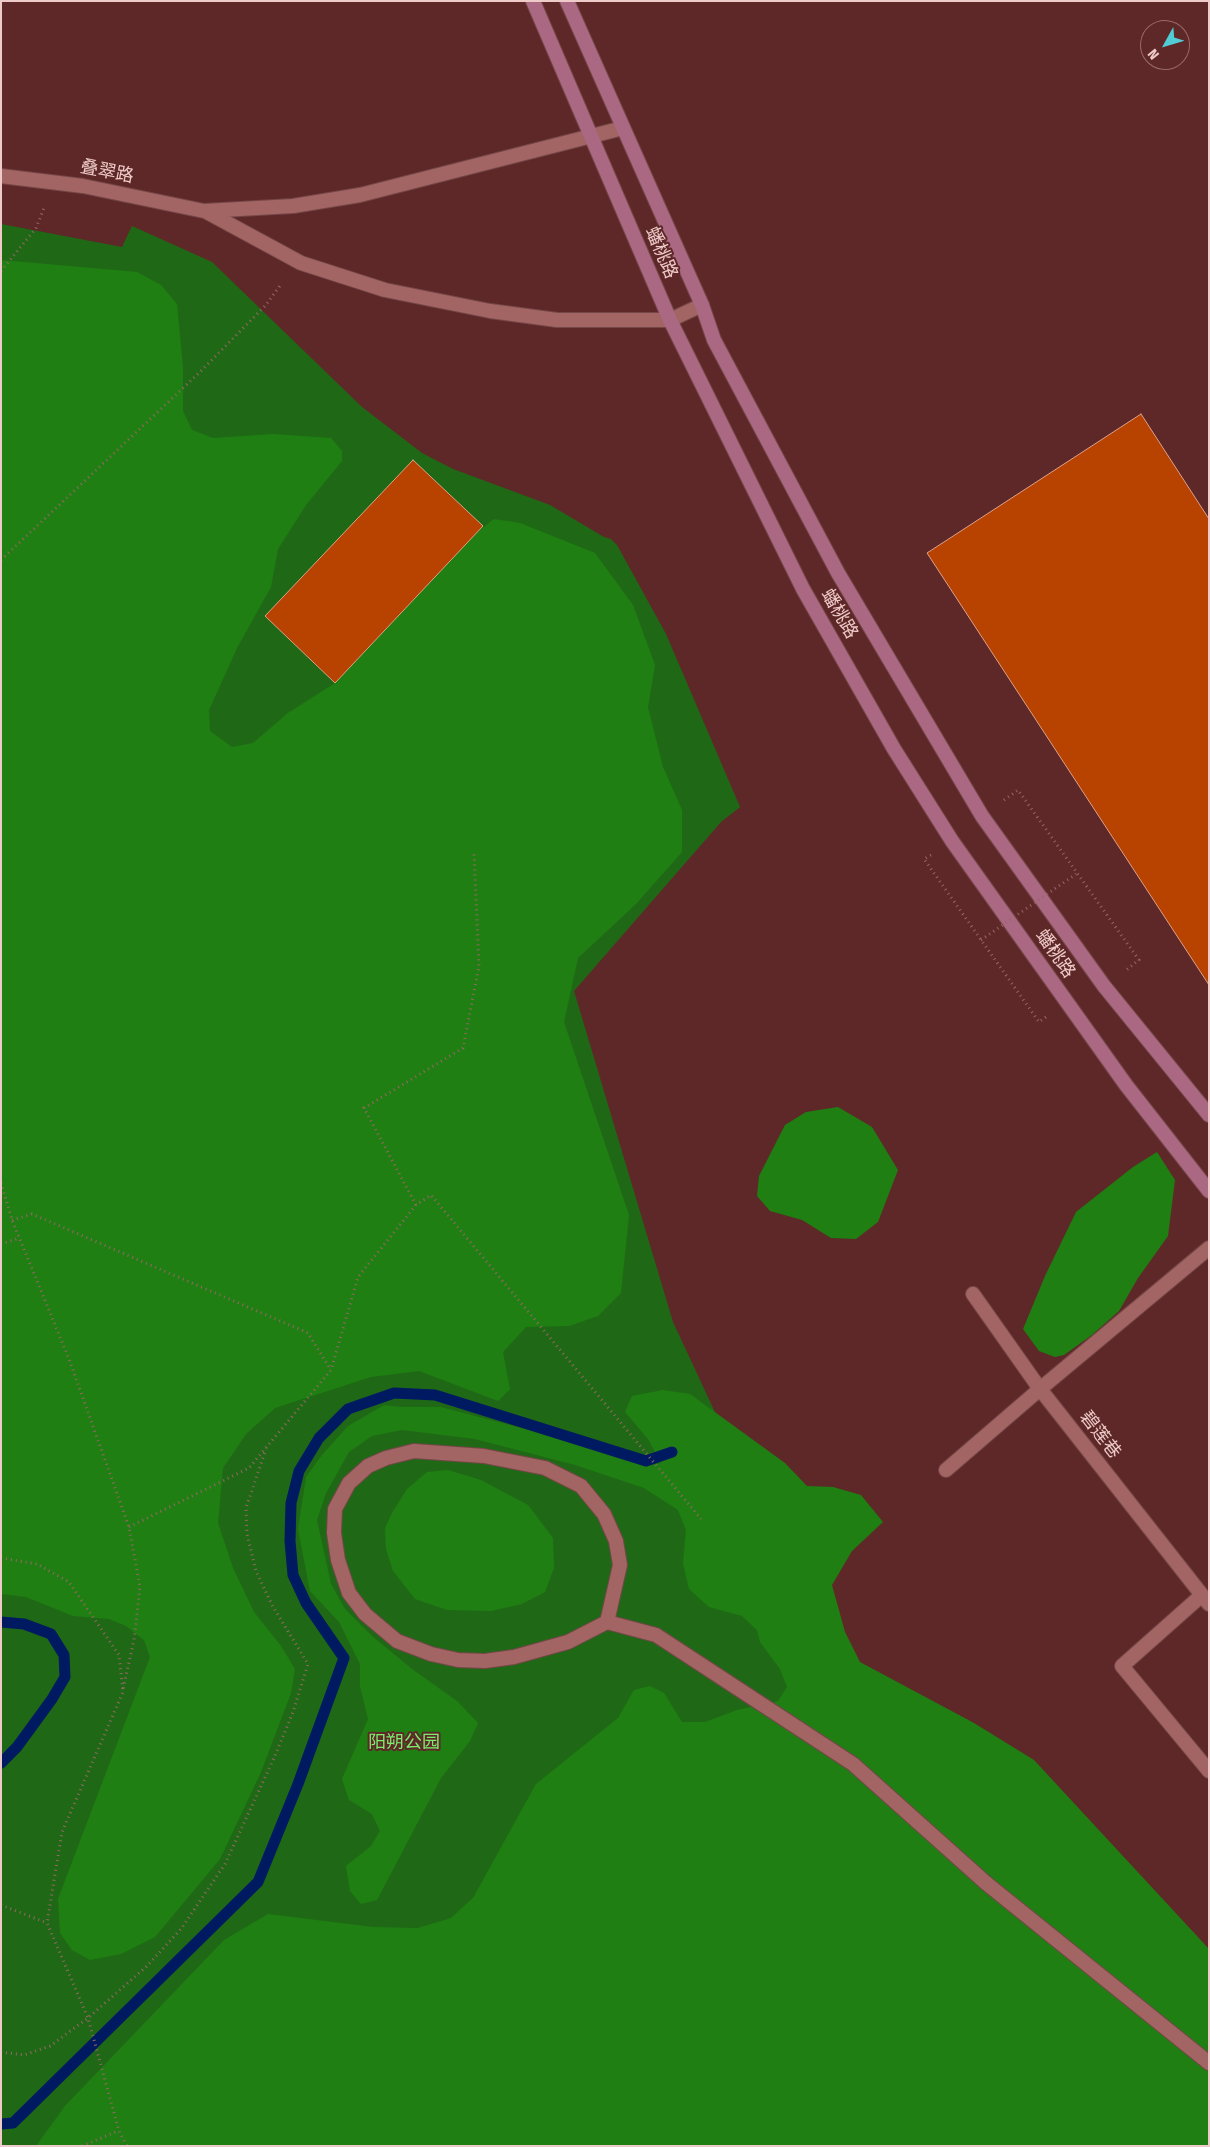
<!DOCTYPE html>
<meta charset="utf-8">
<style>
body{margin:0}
#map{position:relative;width:1210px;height:2147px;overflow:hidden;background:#5e2828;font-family:"Fira Sans Condensed",sans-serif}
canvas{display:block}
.frame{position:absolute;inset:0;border:2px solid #eecbc9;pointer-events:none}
.north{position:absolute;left:1140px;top:20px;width:50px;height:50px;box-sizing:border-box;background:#5e2828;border:1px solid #986968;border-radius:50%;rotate:231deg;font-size:14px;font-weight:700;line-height:20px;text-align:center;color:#eecbc9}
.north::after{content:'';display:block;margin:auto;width:18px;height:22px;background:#51ccd4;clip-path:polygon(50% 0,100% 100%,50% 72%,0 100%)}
</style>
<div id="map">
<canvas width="1210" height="2147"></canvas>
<div class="frame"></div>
<div class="north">N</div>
</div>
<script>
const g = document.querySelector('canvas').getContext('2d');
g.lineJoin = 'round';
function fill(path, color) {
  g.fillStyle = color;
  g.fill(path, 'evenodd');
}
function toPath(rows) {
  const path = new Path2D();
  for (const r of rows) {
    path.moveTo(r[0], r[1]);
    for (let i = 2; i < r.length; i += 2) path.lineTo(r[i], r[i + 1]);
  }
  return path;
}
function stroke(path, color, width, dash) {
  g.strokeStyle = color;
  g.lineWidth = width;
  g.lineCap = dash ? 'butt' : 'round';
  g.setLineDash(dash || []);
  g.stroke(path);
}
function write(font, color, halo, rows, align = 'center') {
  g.font = font + ' "Fira Sans Condensed","Noto Sans SC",sans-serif';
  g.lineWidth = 4;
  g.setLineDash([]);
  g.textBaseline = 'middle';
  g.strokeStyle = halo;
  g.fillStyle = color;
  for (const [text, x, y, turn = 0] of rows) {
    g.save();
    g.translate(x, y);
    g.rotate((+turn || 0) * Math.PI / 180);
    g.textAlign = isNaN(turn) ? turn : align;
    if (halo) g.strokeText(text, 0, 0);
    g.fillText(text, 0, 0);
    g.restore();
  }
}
fill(toPath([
 [1,224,122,247,132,226,212,262,362,407,422,453,453,469,550,505,604,537,611,539,617,545,666,634,740,807,721,822,574,991,673,1322,747,1481,851,1652,1209,2146,1,2146]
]), '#1f6916');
fill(toPath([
 [1,260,137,272,161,285,177,304,183,367,183,411,192,430,213,438,273,434,331,438,342,451,342,461,306,505,278,549,271,587,237,648,209,710,210,731,232,747,253,743,288,713,335,683,474,535,494,519,520,523,595,553,633,605,655,665,648,707,663,767,682,810,682,852,636,904,578,958,564,1022,629,1215,621,1293,598,1316,569,1326,526,1327,503,1352,510,1389,498,1401,419,1371,371,1377,275,1408,246,1434,223,1468,218,1523,233,1568,254,1612,281,1646,295,1669,291,1693,261,1772,220,1859,155,1937,121,1954,90,1960,72,1950,60,1933,58,1899,150,1657,144,1640,126,1626,109,1619,73,1616,26,1597,1,1594],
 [838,1107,872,1127,898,1170,878,1222,856,1239,831,1238,802,1220,770,1211,757,1196,759,1176,785,1125,806,1112],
 [1157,1152,1175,1180,1168,1236,1138,1278,1119,1311,1092,1335,1064,1355,1055,1357,1039,1351,1023,1329,1045,1276,1076,1212,1133,1167],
 [663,1390,690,1394,785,1463,807,1486,833,1487,861,1495,883,1522,852,1551,832,1585,845,1632,860,1662,974,1723,1034,1760,1209,1949,1209,2146,36,2146,65,2106,224,1940,268,1914,373,1927,418,1928,451,1918,473,1898,536,1784,618,1718,634,1690,650,1686,664,1693,682,1722,705,1722,737,1710,778,1701,787,1687,780,1669,760,1642,757,1630,742,1616,709,1607,689,1589,683,1563,686,1530,678,1510,644,1488,575,1465,475,1439,402,1430,372,1436,349,1452,326,1493,317,1520,331,1584,345,1609,372,1636,412,1669,457,1701,478,1723,470,1741,441,1778,377,1900,361,1904,350,1891,346,1866,371,1846,380,1831,372,1814,349,1800,342,1779,368,1719,360,1686,360,1664,339,1622,310,1591,298,1529,306,1477,322,1455,348,1426,384,1405,401,1407,441,1407,556,1437,644,1465,661,1463,648,1439,625,1412,632,1396],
 [448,1470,481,1480,528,1505,553,1538,554,1568,545,1592,522,1604,491,1611,447,1610,415,1599,393,1571,386,1549,385,1528,392,1513,407,1489,427,1472]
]), '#1f7f12');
stroke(toPath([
 [1,1622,24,1624,51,1634,64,1655,65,1677,52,1699,17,1747,1,1763],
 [1,2124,13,2123,258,1882,298,1784,344,1658,306,1603,293,1575,290,1541,291,1503,299,1471,319,1438,348,1409,394,1393,435,1395,646,1461,672,1452]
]), '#001a62', 11);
const building = toPath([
 [1141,414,1209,519,1209,985,927,553,1141,414],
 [413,460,483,526,335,683,265,616,413,460]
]);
fill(building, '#b84200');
stroke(building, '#dea18a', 1);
const service = toPath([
 [973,1294,1040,1389,1209,1604],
 [1202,1595,1122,1666,1209,1771],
 [607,1622,620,1565,616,1541,604,1514,581,1486,545,1468,484,1456,414,1451,386,1458,368,1466,349,1483,335,1509,334,1533,338,1560,349,1593,365,1614,397,1641,431,1654,458,1660,485,1661,514,1657,568,1642,607,1622,656,1635,853,1764,986,1883,1209,2063]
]);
const minor = toPath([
 [946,1470,1040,1389,1209,1248]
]);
const tertiary = toPath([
 [1,176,83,186,204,211,293,206,360,195,623,128],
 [205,211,301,263,385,290,490,311,557,320,670,320,702,305]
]);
const secondary = toPath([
 [533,1,670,320,803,589,894,749,952,841,1126,1085,1209,1191],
 [567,1,702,305,714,340,838,573,982,816,1104,986,1209,1115]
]);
stroke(service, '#754648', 16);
stroke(minor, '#754648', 16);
stroke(tertiary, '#754648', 16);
stroke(secondary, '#754648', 16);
stroke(toPath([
 [1,271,36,228,44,208],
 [1,560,200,372,265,306,282,283],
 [1004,800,1018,790,1139,960,1125,971],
 [931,855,924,859,1039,1022,1046,1017],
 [1,1183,12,1220,69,1359,129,1527,140,1587,134,1640,123,1689],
 [416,1205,364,1108,463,1048,479,966,474,852],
 [12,1220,32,1214,308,1333,331,1370],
 [1,1244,20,1238],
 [129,1527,249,1468,331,1370,358,1277,416,1205,431,1195,701,1519],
 [1,1558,37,1564,69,1582,119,1655,123,1692,62,1832,47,1923,88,2018,119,2131,127,2146],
 [1,1905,47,1923],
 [1,2052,24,2055,50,2046,88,2018,147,1966,181,1929,225,1864,274,1758,293,1712,308,1664,272,1605,256,1571,247,1534,246,1508,266,1449],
 [82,2146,118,2131]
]), '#966766', 3, [1, 4]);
stroke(service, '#a26563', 14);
stroke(minor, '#a26563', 14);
stroke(tertiary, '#a26563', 14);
stroke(secondary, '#ab6883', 14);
stroke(toPath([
 [981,940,1076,874]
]), '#966766', 3, [1, 4]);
write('18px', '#eecbc9', '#5e2828', [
 ["叠翠路",107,172,11],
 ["蟠桃路",661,253,67],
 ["蟠桃路",839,614,60],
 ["蟠桃路",1055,954,55],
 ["碧莲巷",1100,1435,52]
]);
write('18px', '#7bec6e', '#5e2828', [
 ["阳朔公园",404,1743]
]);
</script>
